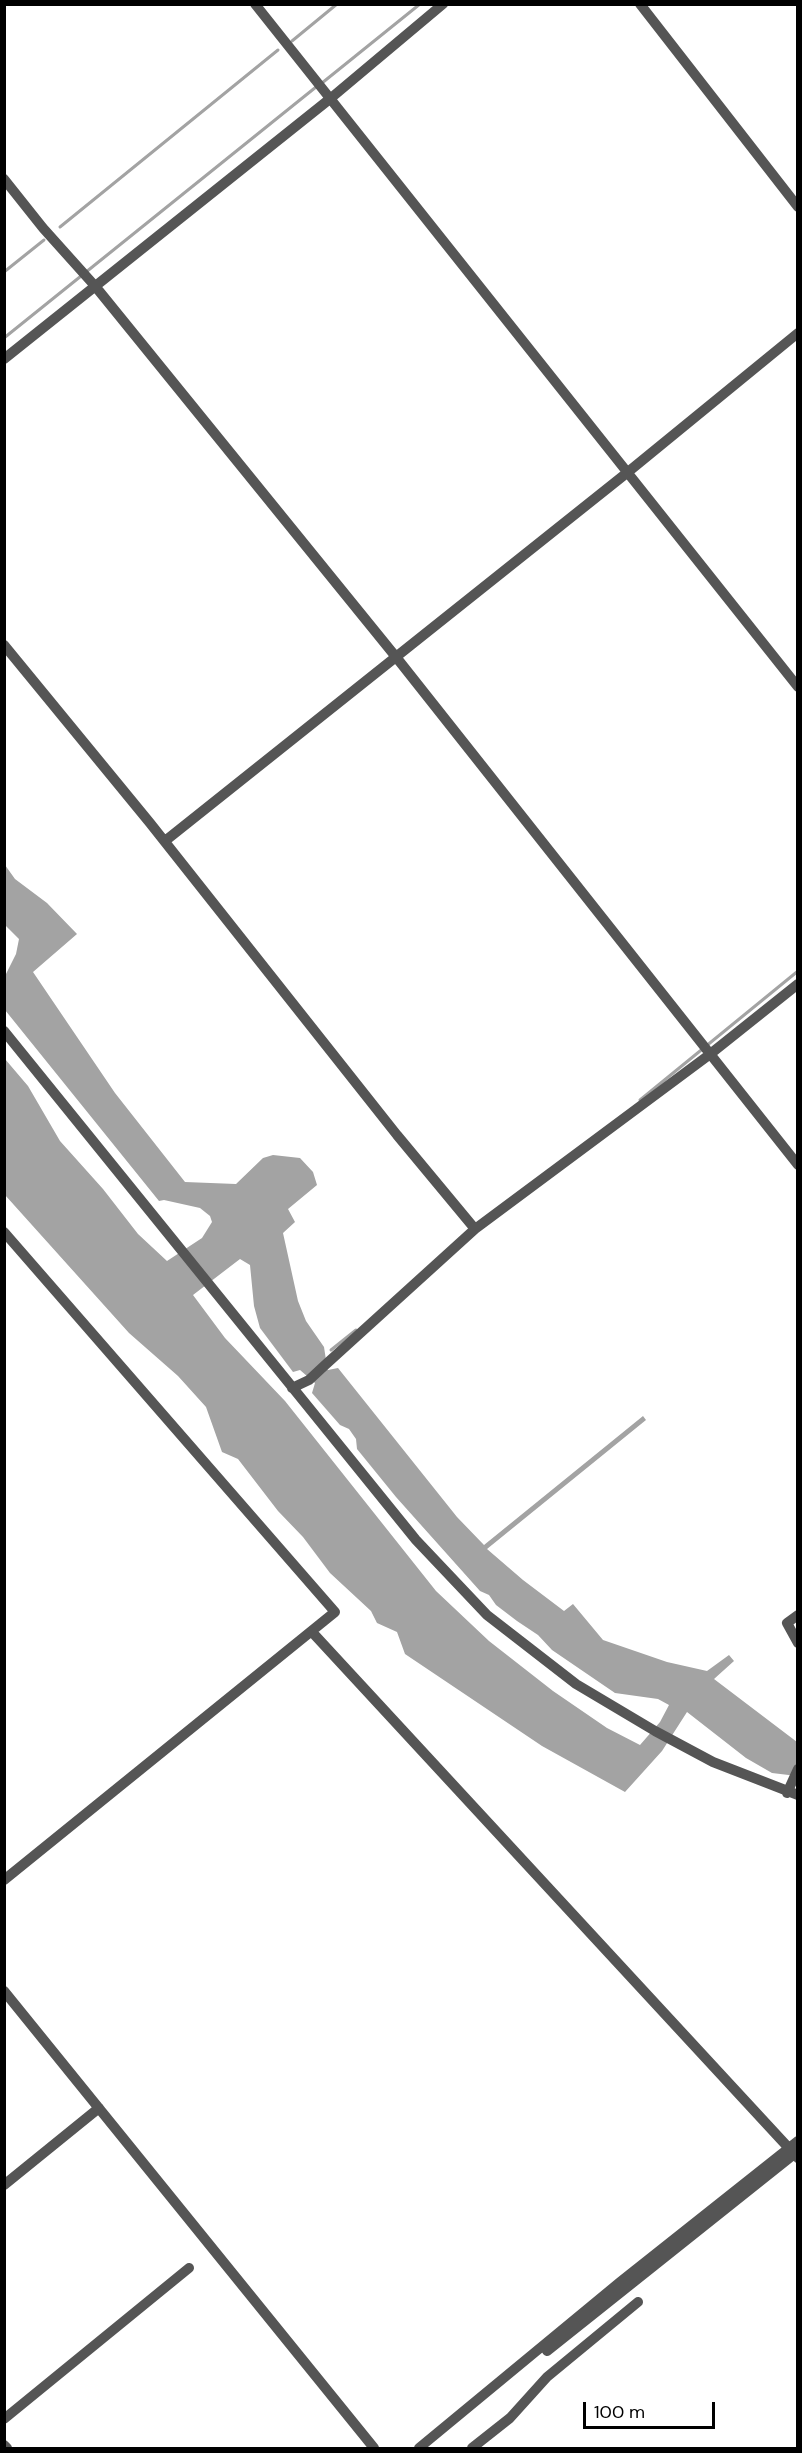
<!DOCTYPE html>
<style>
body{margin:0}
#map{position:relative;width:802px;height:2453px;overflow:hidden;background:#fff;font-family:"DM Sans",sans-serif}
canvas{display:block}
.frame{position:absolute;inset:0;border:6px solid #000;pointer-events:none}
.scale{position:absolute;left:583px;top:2402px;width:132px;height:27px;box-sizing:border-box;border:3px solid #000;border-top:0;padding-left:8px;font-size:18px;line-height:21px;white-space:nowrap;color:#000;-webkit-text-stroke:4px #fff;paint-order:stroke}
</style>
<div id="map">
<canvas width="802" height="2453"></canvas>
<div class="frame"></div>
<div class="scale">100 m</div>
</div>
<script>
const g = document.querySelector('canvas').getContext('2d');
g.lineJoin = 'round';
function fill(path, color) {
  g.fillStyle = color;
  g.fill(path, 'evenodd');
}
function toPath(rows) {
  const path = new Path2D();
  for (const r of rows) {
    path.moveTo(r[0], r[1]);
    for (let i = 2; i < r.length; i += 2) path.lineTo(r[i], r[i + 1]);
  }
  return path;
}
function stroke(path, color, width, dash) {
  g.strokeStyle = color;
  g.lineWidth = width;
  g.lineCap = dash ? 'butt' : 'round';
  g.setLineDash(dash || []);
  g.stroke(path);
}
fill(toPath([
 [5,865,15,879,47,903,77,934,33,972,115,1093,185,1182,236,1184,263,1158,273,1155,300,1158,313,1172,317,1185,288,1209,295,1222,283,1233,298,1301,306,1321,324,1347,326,1360,324,1365,328,1370,338,1368,457,1517,484,1545,643,1416,646,1420,487,1549,523,1580,564,1611,573,1604,603,1640,667,1662,707,1671,729,1655,734,1661,714,1679,797,1742,797,1776,772,1773,746,1758,687,1712,662,1751,625,1792,542,1746,405,1654,397,1632,377,1623,371,1611,330,1573,303,1537,278,1511,238,1459,222,1452,206,1407,178,1376,129,1333,5,1195,5,1059,28,1086,60,1141,103,1189,138,1234,167,1261,202,1238,212,1222,210,1216,200,1208,164,1200,159,1201,5,1010,5,976,16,954,19,939,5,925],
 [240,1259,250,1265,254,1306,260,1328,293,1372,300,1370,315,1383,312,1393,340,1425,349,1429,356,1439,357,1449,396,1497,480,1591,489,1595,496,1605,517,1621,538,1635,552,1650,615,1693,658,1699,669,1705,660,1722,640,1745,607,1728,553,1691,489,1641,436,1591,285,1401,225,1338,193,1295]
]), '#a3a3a3');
stroke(toPath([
 [292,41,337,4],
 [322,83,420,4],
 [60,227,278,50],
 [4,272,44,240],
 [4,338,316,87],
 [640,1100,798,971],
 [331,1350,356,1330]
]), '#a3a3a3', 3);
stroke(toPath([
 [255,4,798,687],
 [640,4,798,207],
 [4,179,43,228,95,286,396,657,798,1165],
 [4,359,331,98,443,4],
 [4,645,150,823,397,1135,475,1229],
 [165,841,628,472,798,333],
 [4,1031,416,1540,487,1615,576,1684,655,1731,713,1762,798,1795],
 [4,1232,335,1612,4,1880],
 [292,1388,309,1380,324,1366,475,1229,709,1055,798,984],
 [798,1615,787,1623,798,1643],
 [312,1632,798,2158],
 [787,1793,798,1769],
 [4,1991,374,2448],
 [4,2185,99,2108],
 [547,2351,798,2151],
 [4,2419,189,2268],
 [4,2445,7,2448],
 [419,2448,620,2282,798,2141],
 [472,2448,510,2418,547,2377,638,2302]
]), '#555', 10);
</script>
